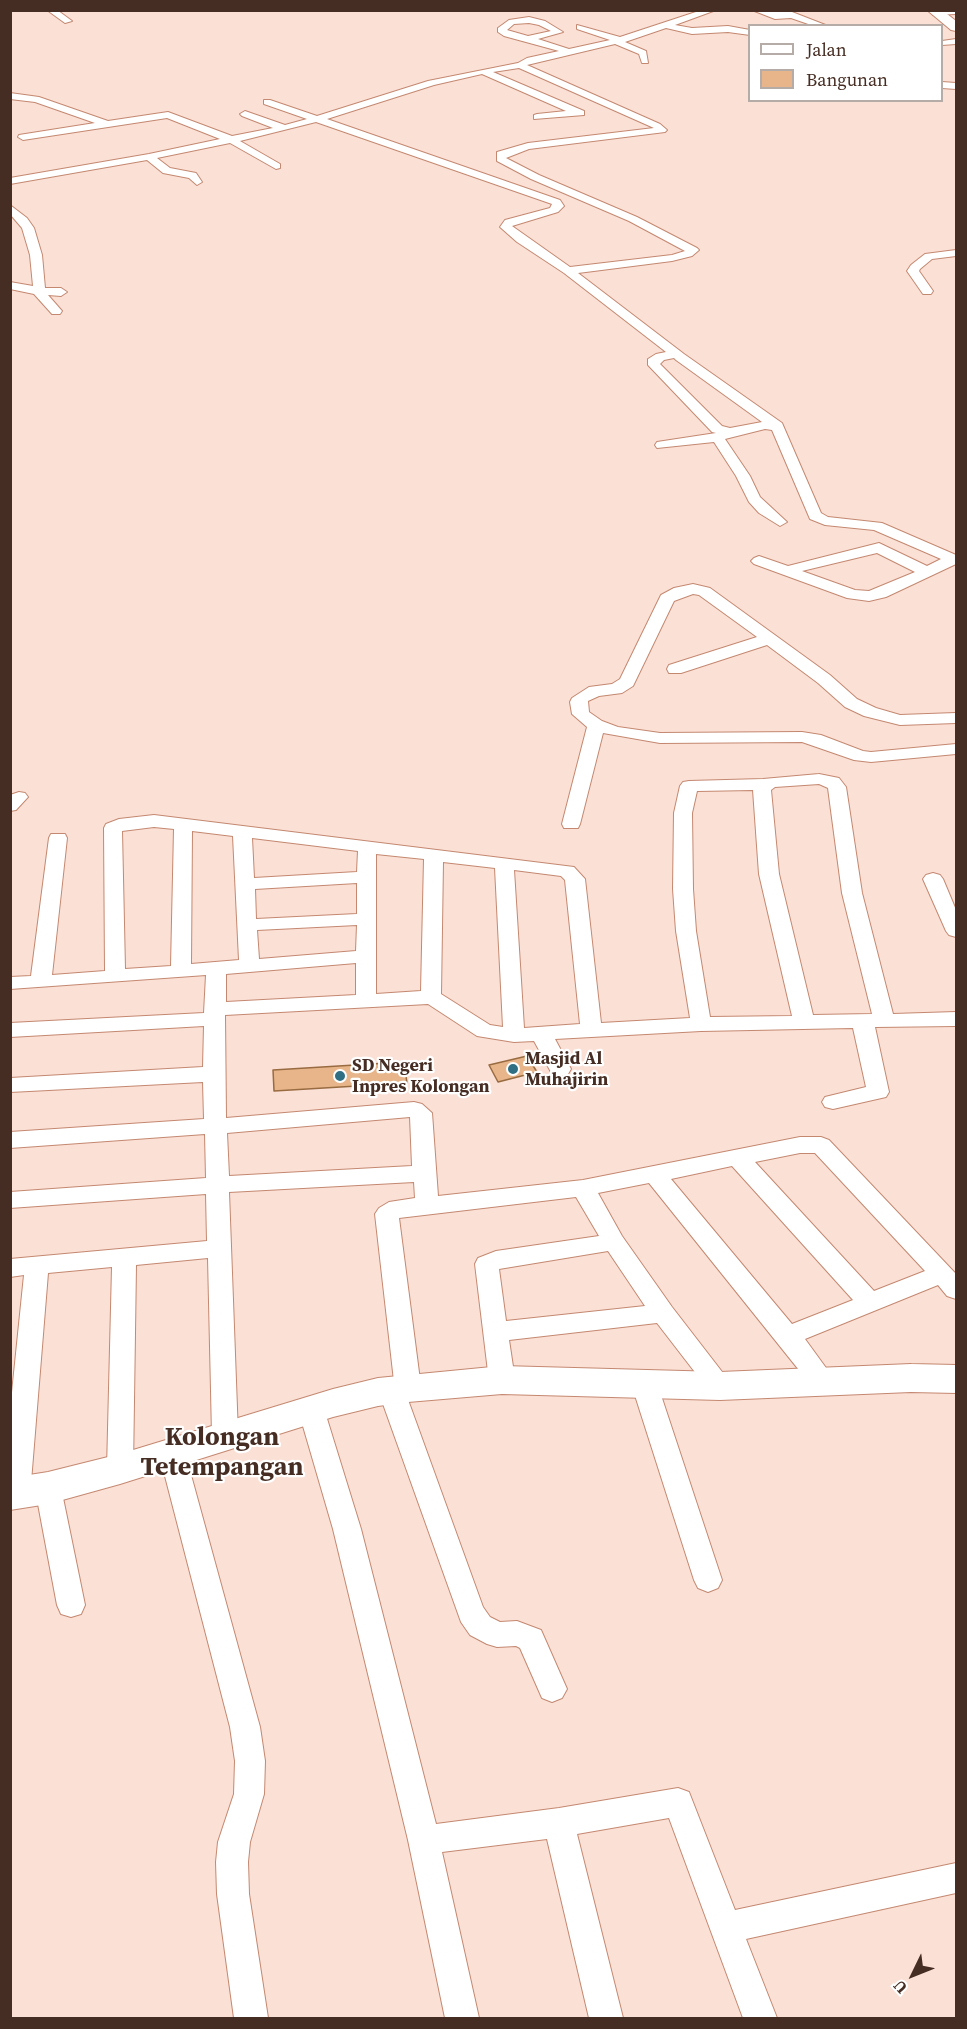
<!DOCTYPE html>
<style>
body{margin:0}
#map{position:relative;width:967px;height:2029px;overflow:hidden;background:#fbe0d6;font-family:"Source Serif 4",serif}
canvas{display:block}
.frame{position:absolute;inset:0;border:12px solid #462d23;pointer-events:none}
.legend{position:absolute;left:748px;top:24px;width:195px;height:78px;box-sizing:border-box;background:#fff;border:2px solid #b5aba7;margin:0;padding:8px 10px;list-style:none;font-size:18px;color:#462d23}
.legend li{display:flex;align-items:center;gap:12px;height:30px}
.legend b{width:30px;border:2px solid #b5aba7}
.north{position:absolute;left:883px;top:1945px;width:60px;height:60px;-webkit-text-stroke:4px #fff;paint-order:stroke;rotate:227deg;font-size:16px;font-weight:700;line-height:24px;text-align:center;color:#462d23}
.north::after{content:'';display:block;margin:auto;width:21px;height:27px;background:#462d23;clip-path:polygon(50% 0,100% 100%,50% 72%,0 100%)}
</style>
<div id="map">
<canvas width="967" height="2029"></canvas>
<div class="frame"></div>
<ul class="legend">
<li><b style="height:8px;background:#fff"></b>Jalan</li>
<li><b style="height:16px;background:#e7b589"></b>Bangunan</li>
</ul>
<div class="north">U</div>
</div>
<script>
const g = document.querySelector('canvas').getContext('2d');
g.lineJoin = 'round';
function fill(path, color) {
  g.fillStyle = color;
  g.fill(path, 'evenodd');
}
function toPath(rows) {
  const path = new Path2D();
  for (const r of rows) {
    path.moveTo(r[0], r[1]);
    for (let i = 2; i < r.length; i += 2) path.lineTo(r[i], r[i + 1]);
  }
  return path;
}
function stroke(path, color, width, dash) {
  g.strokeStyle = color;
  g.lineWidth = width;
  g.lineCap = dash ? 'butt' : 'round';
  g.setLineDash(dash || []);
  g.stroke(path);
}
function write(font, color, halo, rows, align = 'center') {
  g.font = font + ' "Source Serif 4",serif';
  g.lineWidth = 4.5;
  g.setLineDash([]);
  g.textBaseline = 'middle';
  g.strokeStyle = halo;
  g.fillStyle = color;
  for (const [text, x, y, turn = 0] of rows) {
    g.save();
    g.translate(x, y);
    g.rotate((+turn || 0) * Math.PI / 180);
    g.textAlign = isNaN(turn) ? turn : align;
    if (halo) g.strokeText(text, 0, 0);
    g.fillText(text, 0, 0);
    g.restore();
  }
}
const building = toPath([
 [527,1056,537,1072,498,1082,489,1065,527,1056],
 [404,1062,407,1083,274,1091,273,1070,404,1062]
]);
fill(building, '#e7b589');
stroke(building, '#996b41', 1.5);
const street = toPath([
 [47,10,57,10,72,21,65,23,47,10],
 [702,10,716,10,675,25,692,28,728,26,750,30,750,35,728,32,692,34,666,28,625,42,646,51,648,63,642,63,639,54,615,44,527,65,660,124,667,130,665,132,529,149,506,158,539,175,637,217,697,248,699,250,692,256,672,261,578,273,684,354,782,423,821,513,828,517,882,523,956,555,956,564,886,597,869,601,847,598,754,564,751,561,754,558,759,556,788,566,879,543,927,566,941,559,874,530,825,525,810,519,772,430,765,429,725,439,750,476,760,497,787,522,780,526,759,513,749,502,736,476,714,442,657,448,655,445,657,442,716,433,712,432,648,365,648,359,656,354,666,352,564,273,517,242,500,227,505,220,550,208,552,204,316,122,240,141,280,164,280,168,276,169,230,143,157,158,170,168,196,173,202,182,197,185,189,178,163,173,147,160,10,184,10,178,149,154,220,139,167,118,23,140,18,137,19,135,95,123,35,102,10,99,10,93,39,97,108,121,168,112,232,136,273,128,242,116,240,114,245,111,285,125,307,119,264,104,264,100,270,100,317,116,428,81,518,63,527,58,559,51,504,36,498,32,498,28,509,20,529,17,545,21,563,32,538,39,569,49,610,40,577,29,577,25,620,37,702,10],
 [529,23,539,25,551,31,528,36,507,30,514,24,529,23],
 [519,68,654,128,528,143,497,152,497,161,531,179,629,221,685,251,672,255,570,267,512,226,558,212,564,206,560,200,327,119,434,85,482,74,566,111,537,114,534,115,534,119,584,115,584,111,493,72,519,68],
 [674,358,676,360,762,422,730,428,722,426,660,364,664,360,674,358],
 [877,553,915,572,869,591,855,590,802,571,877,553],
 [752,10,792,12,828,26,814,26,791,18,775,19,752,10],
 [936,10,956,10,956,14,933,15,932,13,936,10],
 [956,39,956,44,942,45,942,41,956,39],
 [942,82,956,83,956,89,942,88,942,82],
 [10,205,27,218,34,228,42,255,45,288,61,288,67,292,61,296,48,295,62,311,60,314,52,314,34,294,10,289,10,282,33,286,30,255,22,228,10,214,10,205],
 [956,250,956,256,932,259,920,269,919,271,933,291,931,294,923,294,907,271,911,265,925,254,956,250],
 [693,584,710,588,830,675,857,699,876,708,900,715,956,713,956,723,900,725,864,716,845,707,818,683,767,645,681,673,669,673,667,669,669,665,757,637,699,595,693,594,674,601,633,686,622,693,599,696,588,701,589,712,602,721,618,727,660,733,802,732,821,735,863,751,871,752,956,744,956,754,871,762,854,760,802,742,660,743,603,733,580,824,578,828,564,828,562,824,587,727,572,714,570,702,572,698,589,687,612,684,620,679,661,595,674,588,693,584],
 [819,774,839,778,846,787,862,893,893,1014,956,1012,956,1026,875,1027,889,1092,886,1097,833,1109,825,1107,822,1102,825,1097,866,1087,853,1028,701,1031,555,1039,571,1069,568,1074,560,1076,552,1074,534,1041,514,1042,477,1036,428,1004,225,1015,226,1118,414,1102,422,1104,432,1113,438,1196,583,1180,800,1137,821,1137,829,1140,956,1274,956,1299,947,1296,938,1285,805,1339,837,1383,833,1390,824,1393,815,1390,649,1183,598,1193,622,1236,672,1307,733,1386,729,1393,720,1396,711,1393,657,1323,509,1340,515,1380,511,1387,502,1390,493,1387,489,1380,475,1264,478,1258,496,1251,599,1236,576,1197,399,1218,421,1388,417,1395,407,1397,483,1607,490,1617,500,1622,517,1621,541,1630,567,1689,562,1698,552,1702,542,1698,520,1648,516,1646,497,1647,487,1644,470,1635,461,1622,378,1390,382,1383,394,1381,375,1214,379,1208,389,1202,415,1198,414,1182,229,1192,238,1435,234,1442,225,1445,216,1442,212,1435,208,1258,136,1265,133,1469,129,1477,120,1480,111,1477,107,1469,112,1267,48,1273,30,1494,26,1502,16,1505,10,1503,10,1412,24,1275,10,1277,10,1259,207,1241,206,1194,10,1208,10,1192,206,1178,205,1134,10,1148,10,1132,204,1119,203,1082,10,1092,10,1078,203,1067,204,1026,10,1037,10,1023,204,1013,206,975,10,989,10,977,31,976,49,838,51,834,65,834,67,838,52,975,105,971,104,828,106,824,119,819,154,815,574,867,585,879,601,1023,690,1018,676,931,673,889,674,813,680,786,683,782,689,781,763,779,819,774],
 [819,784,828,788,842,893,872,1014,813,1015,779,874,771,790,775,787,819,784],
 [753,790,759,874,792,1016,710,1017,696,931,693,889,692,813,697,791,753,790],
 [154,827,174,829,171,966,125,969,122,831,154,827],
 [192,831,233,836,239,960,191,964,192,831],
 [252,838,358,851,357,872,254,878,252,838],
 [376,854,424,859,421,991,376,994,376,854],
 [443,862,495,868,503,1027,490,1025,441,994,443,862],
 [514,870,561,876,565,880,580,1024,524,1028,514,870],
 [357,883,357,914,256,919,255,889,357,883],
 [357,925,356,951,259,959,257,930,357,925],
 [356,963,356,995,226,1002,226,974,356,963],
 [410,1117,412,1166,229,1176,227,1133,410,1117],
 [800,1153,815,1153,925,1271,874,1291,755,1162,800,1153],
 [732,1166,853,1300,792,1324,671,1179,732,1166],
 [608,1251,645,1306,506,1321,499,1269,608,1251],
 [19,792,25,793,28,797,16,810,10,811,10,795,19,792],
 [933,873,940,875,943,879,956,910,956,937,949,935,946,931,923,879,926,875,933,873],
 [645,1376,654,1379,658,1386,722,1580,718,1588,708,1592,698,1588,694,1580,632,1386,636,1379,645,1376],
 [311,1399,320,1402,324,1409,361,1529,436,1824,559,1808,678,1788,689,1792,735,1910,956,1863,956,1893,746,1939,777,2018,743,2018,669,1818,577,1834,623,2018,589,2018,547,1839,442,1852,479,2018,445,2018,408,1840,333,1529,298,1409,302,1402,311,1399],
 [172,1442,181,1446,185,1453,260,1727,265,1761,264,1794,250,1842,248,1862,249,1894,268,2018,234,2018,217,1894,216,1862,218,1842,234,1794,235,1761,230,1727,159,1453,163,1446,172,1442],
 [48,1477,58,1480,61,1488,85,1605,81,1614,71,1617,61,1614,57,1605,35,1488,38,1480,48,1477]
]);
const secondary = toPath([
 [911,1364,956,1365,956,1393,911,1392,720,1400,502,1394,408,1402,378,1406,333,1417,120,1484,48,1504,10,1510,10,1478,48,1472,120,1454,333,1389,378,1378,502,1366,720,1372,911,1364]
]);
const highway = toPath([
 [927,10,942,10,956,21,956,31,951,30,927,10]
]);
stroke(street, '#c48870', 2);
stroke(secondary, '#c48870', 2);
stroke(highway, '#c48870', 2);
fill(street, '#fff');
fill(secondary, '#fff');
fill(highway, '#fff');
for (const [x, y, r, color] of [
 [513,1069,6,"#2f6e83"],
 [340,1076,6,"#2f6e83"]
]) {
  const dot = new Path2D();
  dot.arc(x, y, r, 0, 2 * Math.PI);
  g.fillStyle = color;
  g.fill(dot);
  stroke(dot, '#fff', 2);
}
write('bold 18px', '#462d23', '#fff', [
 ["Masjid Al",525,1059],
 ["Muhajirin",525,1080],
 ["SD Negeri",352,1066],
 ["Inpres Kolongan",352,1087]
], 'left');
write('bold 26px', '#462d23', '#fff', [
 ["Kolongan",222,1438],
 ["Tetempangan",222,1468]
]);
</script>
